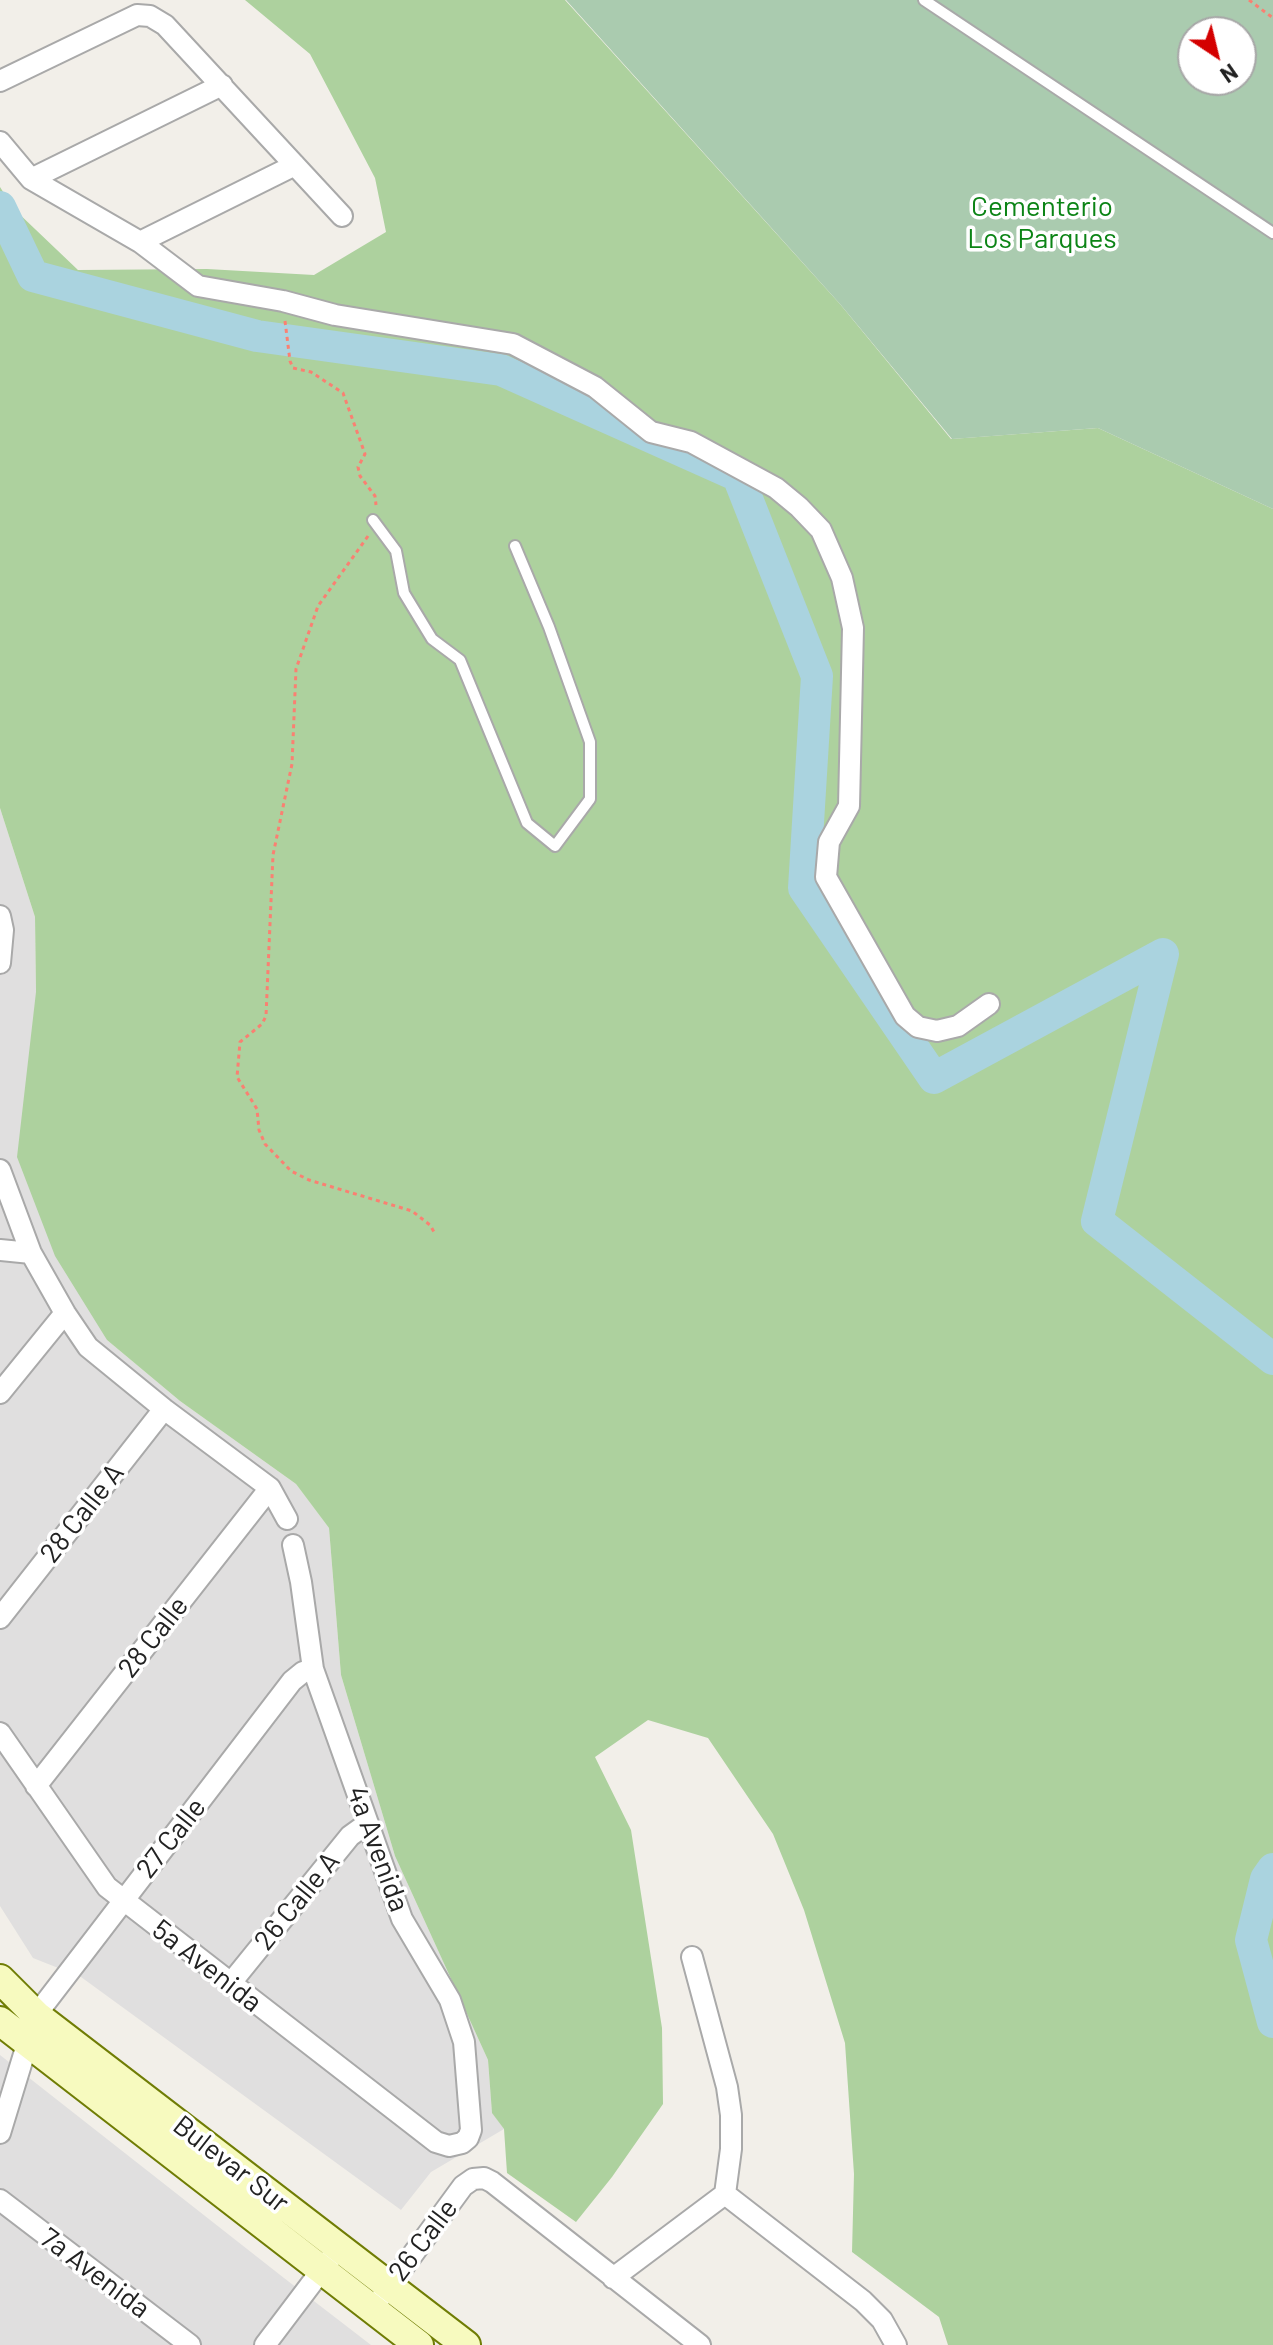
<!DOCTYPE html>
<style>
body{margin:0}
#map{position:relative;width:1273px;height:2345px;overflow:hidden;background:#f2efe9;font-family:Barlow,sans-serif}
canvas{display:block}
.north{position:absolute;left:1177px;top:16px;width:80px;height:80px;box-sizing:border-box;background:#fff;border:2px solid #a7a7a7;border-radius:50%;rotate:145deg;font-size:22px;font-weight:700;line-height:32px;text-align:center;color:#222}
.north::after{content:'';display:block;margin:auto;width:28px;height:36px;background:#d40000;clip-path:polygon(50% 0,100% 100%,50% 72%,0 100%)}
</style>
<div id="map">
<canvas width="1273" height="2345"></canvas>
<div class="north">N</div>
</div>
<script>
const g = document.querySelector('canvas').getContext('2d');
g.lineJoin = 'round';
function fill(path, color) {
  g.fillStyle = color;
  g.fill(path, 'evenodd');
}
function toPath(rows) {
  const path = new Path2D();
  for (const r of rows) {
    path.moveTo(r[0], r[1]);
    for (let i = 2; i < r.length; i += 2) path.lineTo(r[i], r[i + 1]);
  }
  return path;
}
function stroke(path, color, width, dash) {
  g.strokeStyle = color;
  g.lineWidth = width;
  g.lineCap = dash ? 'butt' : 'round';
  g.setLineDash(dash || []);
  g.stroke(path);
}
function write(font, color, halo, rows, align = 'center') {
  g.font = font + ' Barlow,sans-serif';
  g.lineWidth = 7;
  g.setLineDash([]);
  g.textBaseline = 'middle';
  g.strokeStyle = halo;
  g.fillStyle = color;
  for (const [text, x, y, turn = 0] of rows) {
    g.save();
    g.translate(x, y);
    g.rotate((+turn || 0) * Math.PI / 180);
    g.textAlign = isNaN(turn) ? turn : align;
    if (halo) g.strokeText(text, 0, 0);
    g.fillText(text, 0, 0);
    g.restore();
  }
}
fill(toPath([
 [0,808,35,917,36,992,107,1340,180,1401,296,1484,329,1528,341,1675,395,1856,488,2060,492,2112,504,2129,431,2172,401,2210,81,1977,33,1958,0,1906],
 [0,2055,284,2278,371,2345,0,2345]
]), '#e0dfdf');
fill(toPath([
 [245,0,565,0,840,304,951,439,1098,428,1273,509,1273,2345,948,2345,939,2317,852,2252,854,2174,845,2043,804,1910,773,1834,708,1738,648,1720,595,1757,631,1830,662,2028,663,2104,612,2177,576,2222,507,2173,504,2129,492,2113,488,2060,395,1856,341,1675,329,1528,296,1484,180,1401,107,1340,55,1256,17,1157,36,992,35,917,0,808,0,187,14,209,78,270,207,269,314,275,386,232,375,178,310,54]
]), '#add19e');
fill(toPath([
 [566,0,1273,0,1273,509,1098,428,952,439,840,304],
 [1193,32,1241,32,1241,80,1193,80]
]), '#aacbaf');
stroke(toPath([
 [1266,1879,1273,1893]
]), '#aad3df', 5);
stroke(toPath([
 [0,207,33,276,257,336,501,370,738,476,817,676,804,888,934,1078,1163,954,1097,1221,1273,1359],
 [1273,1869,1266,1879,1251,1940,1273,2022]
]), '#aad3df', 32);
const service = toPath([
 [924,0,1273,233],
 [373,520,396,551,404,593,432,639,460,660,527,823,555,846,590,799,590,742,549,627,515,546]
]);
const minor = toPath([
 [0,81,137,15,150,16,165,25,342,216],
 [0,142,31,179,140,242,198,286,283,301,335,315,513,344,595,387,651,432,691,442,776,488,799,507,821,530,842,578,853,628,849,806,829,842,826,877,905,1016,918,1027,937,1031,958,1026,989,1004],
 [31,179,222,85],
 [140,242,295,165],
 [0,916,3,930,0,963],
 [0,1170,31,1253,65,1313,88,1347,164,1409,270,1488,287,1519],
 [0,1250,31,1253],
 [0,1393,65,1313],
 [0,1618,164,1409],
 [0,1733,107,1887,436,2142,449,2146,462,2143,468,2138,471,2130,464,2042,450,2000,402,1919,313,1669,301,1582,293,1545],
 [36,1786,270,1488],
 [692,1957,727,2087,731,2115,731,2149,725,2194],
 [230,1984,350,1836,368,1823],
 [0,2133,36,2015,292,1681,303,1672,313,1669],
 [725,2194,863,2301,882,2320,896,2345],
 [0,2200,190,2345],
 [613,2278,725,2194],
 [383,2295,463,2186,473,2179,484,2178,492,2182,700,2345],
 [265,2345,330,2259]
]);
const secondary = toPath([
 [0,1979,36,2015,466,2345],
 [0,2021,419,2345]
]);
stroke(service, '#a9a9a9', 14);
stroke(minor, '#a9a9a9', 24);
stroke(secondary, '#707d05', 32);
stroke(toPath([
 [1249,0,1273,18],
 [285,321,290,361,293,368,311,372,343,393,365,454,358,467,360,476,375,496,376,505],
 [368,536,318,606,296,669,292,764,273,855,266,1016,262,1024,240,1042,237,1077,257,1109,259,1130,265,1144,291,1171,309,1180,412,1211,430,1225,434,1232]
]), '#fa8072', 3, [4, 4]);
stroke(service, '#fff', 10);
stroke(minor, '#fff', 20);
stroke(secondary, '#f7fabf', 28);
write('28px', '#0c8416', '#fff', [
 ["Cementerio",1042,207],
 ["Los Parques",1042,239]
]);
write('28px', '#222', '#fff', [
 ["28 Calle A",82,1513,-52],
 ["28 Calle",153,1637,-52],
 ["27 Calle",171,1838,-52],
 ["4a Avenida",378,1849,70],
 ["26 Calle A",297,1901,-51],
 ["5a Avenida",207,1966,38],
 ["Bulevar Sur",231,2164,38],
 ["26 Calle",423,2240,-53],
 ["7a Avenida",95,2273,37]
]);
</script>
